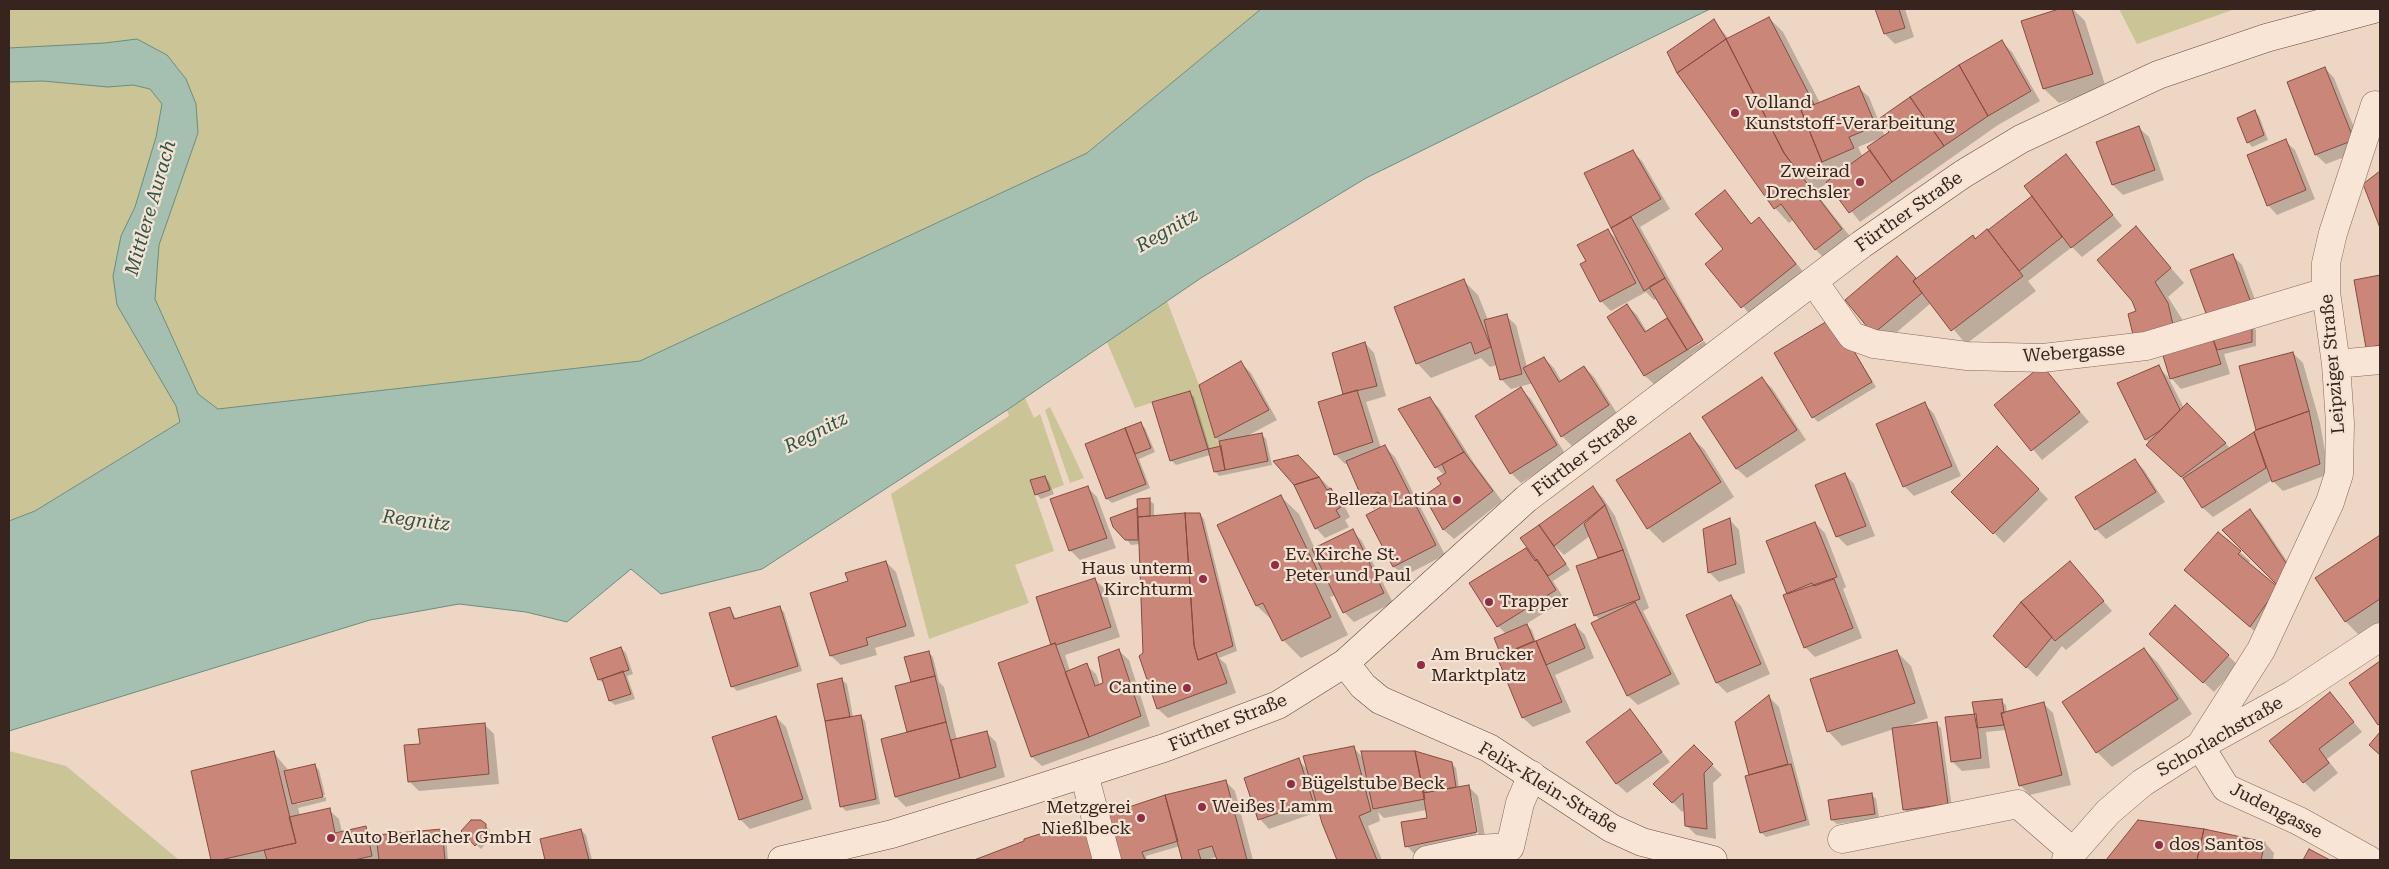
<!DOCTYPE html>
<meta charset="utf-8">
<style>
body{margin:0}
#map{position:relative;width:2389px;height:869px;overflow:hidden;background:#edd6c3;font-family:"Roboto Serif",serif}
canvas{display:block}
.frame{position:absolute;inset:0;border:10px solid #37241e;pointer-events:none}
</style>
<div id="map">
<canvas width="2389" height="869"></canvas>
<div class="frame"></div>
</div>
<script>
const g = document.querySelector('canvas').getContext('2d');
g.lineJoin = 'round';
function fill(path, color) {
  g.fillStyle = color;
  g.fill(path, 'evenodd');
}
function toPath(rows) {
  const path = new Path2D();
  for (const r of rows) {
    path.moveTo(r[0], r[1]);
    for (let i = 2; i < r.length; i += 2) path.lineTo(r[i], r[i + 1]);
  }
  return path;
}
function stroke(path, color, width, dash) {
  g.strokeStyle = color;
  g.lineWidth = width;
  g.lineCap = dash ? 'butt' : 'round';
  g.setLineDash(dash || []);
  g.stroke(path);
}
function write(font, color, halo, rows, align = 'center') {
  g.font = font + ' "Roboto Serif",serif';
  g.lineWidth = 4.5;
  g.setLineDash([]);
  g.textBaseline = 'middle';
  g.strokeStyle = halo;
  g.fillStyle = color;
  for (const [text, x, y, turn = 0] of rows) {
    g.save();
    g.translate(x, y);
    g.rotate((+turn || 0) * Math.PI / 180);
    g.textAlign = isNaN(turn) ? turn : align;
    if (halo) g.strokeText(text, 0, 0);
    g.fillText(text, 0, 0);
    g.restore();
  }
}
fill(toPath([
 [9,9,1261,9,1087,153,640,361,196,412,35,511,9,521],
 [2119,9,2235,9,2137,44],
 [1167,301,1199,385,1215,438,1221,446,1208,449,1189,391,1135,408,1107,342],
 [1025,398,1034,418,1040,414,1064,485,1050,490,1045,476,1030,481,1054,551,1015,565,1029,603,929,639,891,494,1009,416,1007,410],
 [1050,407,1071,450,1084,478,1070,483,1045,410],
 [9,751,66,766,179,860,9,860]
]), '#cac497');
const water = toPath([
 [1261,9,1710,9,1366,178,1201,278,1007,410,762,569,661,594,631,569,567,622,526,612,459,604,370,620,9,731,9,521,35,511,180,422,176,406,117,305,113,276,121,236,135,207,156,137,162,104,150,89,133,85,108,87,43,81,9,82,9,48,105,43,137,39,167,55,186,79,196,104,198,133,159,245,155,299,198,394,218,409,640,361,1087,153,1261,9]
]);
fill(water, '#a5c0b1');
stroke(water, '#6c8d7d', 1);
fill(toPath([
 [1876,9,1905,9,1914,37,1895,44,1885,34],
 [2063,9,2073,9,2085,21,2106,88,2059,103,2044,89,2023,22],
 [1769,18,1783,32,1820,103,1859,88,1869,97,1885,137,2002,42,2012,52,2040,101,1998,125,1860,222,1828,182,1815,192,1856,244,1830,264,1816,250,1794,219,1789,223,1775,208,1714,21,1729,39],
 [1883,137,1872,150,1863,157,1858,147],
 [1854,162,1836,177,1833,170],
 [2325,68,2334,78,2363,150,2326,164,2316,155,2288,82],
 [2254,111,2259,116,2268,140,2252,147,2248,142],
 [2139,128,2149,137,2164,180,2123,195,2113,185,2097,143],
 [2285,141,2295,150,2315,199,2277,215,2268,205],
 [1632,151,1642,161,1670,209,1640,227,1703,339,1689,347,1689,350,1704,341,1707,345,1692,354,1696,360,1655,385,1645,376,1609,317,1627,305,1637,315,1647,332,1667,319,1672,324,1657,298,1654,300,1646,292,1611,311,1601,301,1588,262,1608,231,1620,242,1585,173],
 [2065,156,2122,226,2082,257,2072,247,2028,281,2036,291,1966,344,1931,303,1884,343,1874,333,1897,258,1917,279,1976,240,1993,238,2034,196],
 [2380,173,2380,224,2365,184],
 [1724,192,1752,224,1759,219,1769,229,1805,274,1752,317,1707,264,1724,250],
 [2136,228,2184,283,2168,297,2182,319,2187,342,2251,326,2256,330,2256,346,2224,354,2230,374,2181,389,2172,379,2163,349,2138,312],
 [2232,255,2242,265,2259,310,2218,325],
 [2380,276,2380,356,2367,347,2355,281],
 [1464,281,1478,295,1488,320,1506,316,1516,325,1527,367,1544,358,1554,368,1562,382,1584,367,1594,377,1618,415,1572,446,1562,436,1533,383,1511,389,1501,379,1497,365,1490,367,1481,358,1431,378,1417,363],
 [1838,324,1876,387,1818,422,1813,417],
 [1365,343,1374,353,1386,396,1366,402,1381,448,1385,447,1395,457,1445,555,1404,576,1394,567,1367,516,1386,506,1385,503,1374,509,1364,499,1348,463,1345,464,1335,454,1344,395,1333,354],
 [2293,353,2303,363,2320,423,2329,474,2283,491,2272,480,2213,517,2203,508,2187,483,2157,455,2146,439,2158,367,2168,377,2184,408,2187,405,2230,448,2257,430],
 [1241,363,1251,373,1277,420,1247,436,1261,434,1266,439,1272,465,1219,476,1215,471,1210,455,1176,465,1171,460,1189,392,1194,397,1210,450,1222,447,1216,438,1201,385],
 [2042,367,2089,422,2042,460,1996,405],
 [1762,379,1772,388,1806,440,1747,478,1737,469,1704,417],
 [1521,389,1531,399,1566,455,1521,483,1511,473],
 [1429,398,1439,408,1474,463,1502,501,1454,539,1444,530,1425,497,1442,484,1444,475,1436,467],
 [1925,404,1934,414,1961,476,1914,496,1904,486],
 [1140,424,1145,428,1155,452,1139,459,1150,488,1112,503,1107,499,1086,444],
 [1689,435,1704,449,1734,497,1663,543,1648,528,1618,480],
 [1998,448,2048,499,2004,543,1953,492],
 [1298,456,1341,499,1350,517,1345,520,1349,527,1325,538,1316,528,1295,484],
 [2135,460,2144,470,2165,502,2106,539,2096,529,2076,497],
 [1845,474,1854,484,1875,536,1847,546,1837,536],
 [1045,477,1049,482,1054,494,1041,499,1036,494],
 [1087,487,1097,497,1116,548,1080,560,1070,550],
 [1593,488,1603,498,1615,516,1649,608,1643,611,1680,684,1638,705,1628,696,1593,624,1600,620,1595,615,1600,559,1590,536,1564,555,1555,546,1570,570,1553,581,1565,600,1526,624,1532,630,1536,642,1575,625,1585,635,1594,658,1555,675,1571,712,1533,727,1523,718,1498,658,1503,656,1496,638,1506,634,1498,626,1471,583,1528,548,1522,539],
 [1280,496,1299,514,1315,549,1352,531,1362,541,1393,603,1354,622,1344,612,1336,595,1330,597,1348,635,1301,658,1283,640,1274,622,1257,606,1219,526],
 [1149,500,1154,504,1154,517,1200,514,1204,519,1237,651,1219,658,1226,664,1236,693,1168,718,1158,709,1140,656,1145,654,1140,544,1131,545,1111,519,1139,509],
 [2250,511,2260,521,2295,573,2287,593],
 [1730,520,1739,530,1745,573,1719,582,1709,572],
 [1815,523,1825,533,1846,587,1843,589,1862,638,1815,657,1805,647,1788,594],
 [2380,536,2380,639,2370,646,2346,622,2317,578],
 [2240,552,2250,561,2248,564,2277,588,2260,636,2185,570],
 [886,562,896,572,915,636,875,648,877,655,841,665,831,656,849,582],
 [2079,573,2112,611,2066,650,2062,646,2037,677,1994,636],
 [1095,580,1105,589,1120,637,1065,655,1070,671,1086,665,1096,674,1100,685,1105,683,1119,651,1129,660,1150,726,1042,766,1032,757,1052,646],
 [1731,596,1741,606,1770,674,1727,693,1717,683,1688,615],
 [779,607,784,612,802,671,737,691,732,686,730,608,737,620],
 [2176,607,2238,665,2214,692,2161,643],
 [621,648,626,653,633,674,627,676,635,699,615,705,610,701,605,684,599,680,592,659],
 [2144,649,2158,663,2192,714,2112,767,2097,752,2063,702],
 [928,652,933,657,939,682,944,687,957,740,986,732,996,742,1005,777,906,807,896,797,882,740,909,733,896,687,912,683],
 [1897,652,1911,666,1928,718,1902,728,1936,723,1941,728,1952,808,1909,814,1904,809,1894,729,1842,746,1828,731],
 [2380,662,2380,725,2351,684],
 [842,680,847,684,853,717,861,716,865,721,880,804,846,811,841,806],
 [2330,694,2362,732,2327,759,2338,773,2314,792,2304,782],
 [1769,697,1779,707,1810,825,1766,837,1761,832,1750,776],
 [2001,701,2006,705,2007,713,2044,704,2053,713,2071,785,2030,795,2020,785,2006,730,1986,732,1990,768,1962,771,1952,761,1976,715],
 [1630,711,1670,762,1627,793,1617,784,1587,742],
 [776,717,786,727,812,809,750,829,740,819],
 [484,724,494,734,499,784,419,791,409,781,421,745],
 [1694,747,1722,775,1713,783,1716,839,1696,835,1686,825,1685,810,1682,812,1655,784],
 [1354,748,1363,758,1451,763,1456,768,1459,788,1468,786,1478,796,1486,842,1416,856,1407,846,1428,819,1426,810,1384,818,1378,812,1380,821,1368,826,1382,860,1338,860,1320,811,1269,829,1260,819,1298,760,1308,770],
 [1469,796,1472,796,1479,838,1477,839],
 [274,753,289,771,314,765,319,770,325,795,297,802,297,804,326,797,326,801,298,808,300,816,329,810,339,819,342,832,365,827,378,840,441,830,446,835,448,860,213,860,192,772],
 [1225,781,1235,791,1253,860,1217,860,1216,857,1207,860,1183,860,1180,846,1146,856,1147,860,1117,860],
 [1872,795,1876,799,1879,818,1837,824,1832,820],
 [480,821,490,830,490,839,481,849,462,831],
 [2138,821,2265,843,2274,853,2273,860,2107,860],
 [581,830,586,835,592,860,546,860,541,840],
 [1026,842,1108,860,978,860]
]), '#0003');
const building = toPath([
 [1875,9,1899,9,1905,28,1884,34,1875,9],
 [2059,9,2072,9,2093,74,2043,89,2021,21,2059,9],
 [1769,17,1814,104,1801,110,1822,162,1802,177,1784,153,1726,39,1769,17],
 [1714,19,1726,39,1677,73,1667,52,1714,19],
 [1726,39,1784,153,1842,229,1815,250,1781,204,1774,209,1677,73,1726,39],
 [2002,40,2031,91,1988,116,1959,65,2002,40],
 [1959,65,1988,116,1944,146,1910,97,1959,65],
 [2325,67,2354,140,2315,155,2287,82,2325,67],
 [1859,86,1876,126,1849,137,1854,148,1822,162,1801,110,1859,86],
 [1910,97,1944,146,1892,182,1867,147,1889,132,1880,118,1910,97],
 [2255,110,2264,135,2247,143,2237,118,2255,110],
 [2139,126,2155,170,2112,185,2096,142,2139,126],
 [2286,139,2306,190,2267,206,2247,155,2286,139],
 [1633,150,1661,199,1611,228,1584,173,1633,150],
 [1870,150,1892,182,1849,213,1826,182,1870,150],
 [2066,154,2113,215,2071,248,2024,186,2066,154],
 [2380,171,2380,228,2363,184,2380,171],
 [1725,190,1751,224,1759,217,1796,264,1741,308,1705,264,1723,249,1695,214,1725,190],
 [2032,196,2062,237,2019,271,1988,230,2032,196],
 [1631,217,1665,278,1644,291,1611,228,1631,217],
 [2136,226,2171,268,2155,282,2168,303,2174,329,2134,339,2128,314,2136,311,2132,301,2097,260,2136,226],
 [1608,229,1636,283,1600,302,1580,264,1586,261,1577,245,1608,229],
 [1987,229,2023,276,1951,331,1913,281,1973,235,1975,239,1987,229],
 [2233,254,2250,300,2207,316,2190,270,2233,254],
 [1897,256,1916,278,1913,281,1922,293,1873,334,1845,300,1897,256],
 [2380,275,2380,345,2366,348,2354,280,2380,275],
 [1665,278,1703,340,1687,350,1649,287,1665,278],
 [1464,279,1491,347,1475,354,1471,342,1416,364,1394,307,1464,279],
 [1627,304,1645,332,1667,318,1687,350,1644,376,1607,317,1627,304],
 [1507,314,1522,374,1500,380,1484,320,1507,314],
 [1834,317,1872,382,1812,418,1774,353,1834,317],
 [2252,324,2252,342,2217,350,2211,333,2252,324],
 [2211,333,2221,364,2170,379,2161,349,2211,333],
 [1365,342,1377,386,1343,394,1332,353,1365,342],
 [2293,352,2309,411,2256,430,2239,366,2293,352],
 [1544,357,1559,382,1584,366,1609,405,1561,437,1523,368,1544,357],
 [1241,361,1269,410,1215,438,1199,385,1241,361],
 [2042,365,2080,412,2031,451,1994,405,2042,365],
 [2159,365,2180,410,2161,430,2145,440,2117,383,2159,365],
 [1762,377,1797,430,1736,469,1702,417,1762,377],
 [1521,387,1557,445,1510,474,1475,416,1521,387],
 [1357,390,1373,442,1334,455,1318,402,1357,390],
 [1190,391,1208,449,1170,461,1152,402,1190,391],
 [1430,397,1464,452,1435,468,1398,409,1430,397],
 [1925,402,1952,466,1903,487,1876,424,1925,402],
 [2187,403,2226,443,2181,477,2146,445,2187,403],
 [2309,411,2320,464,2272,482,2254,432,2256,430,2309,411],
 [1141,422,1151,448,1135,454,1125,428,1141,422],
 [1125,428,1146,484,1106,499,1085,444,1125,428],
 [2254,432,2266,468,2202,508,2183,478,2254,432],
 [1262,433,1268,461,1225,470,1219,441,1262,433],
 [1690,433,1721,482,1647,529,1616,480,1690,433],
 [1385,445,1436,545,1393,567,1366,515,1385,505,1378,492,1363,500,1346,461,1385,445],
 [1221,446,1225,470,1214,472,1208,449,1221,446],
 [1997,446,2039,489,1993,534,1951,492,1997,446],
 [1464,452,1493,491,1443,530,1424,496,1441,484,1437,478,1446,473,1442,464,1464,452],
 [1298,455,1319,477,1294,485,1273,461,1298,455],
 [2135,459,2156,492,2095,530,2075,497,2135,459],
 [1845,473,1866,526,1836,537,1815,485,1845,473],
 [1045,476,1050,490,1035,495,1030,480,1045,476],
 [1319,477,1327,490,1331,488,1341,507,1336,510,1340,517,1315,529,1294,485,1319,477],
 [1088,486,1107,538,1069,551,1050,499,1088,486],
 [1593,486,1605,505,1554,546,1539,525,1593,486],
 [1281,495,1320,576,1313,579,1331,617,1282,641,1263,603,1256,606,1217,525,1281,495],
 [1150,498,1150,516,1138,517,1137,499,1150,498],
 [1605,505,1623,550,1598,558,1584,524,1605,505],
 [1137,508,1138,540,1125,540,1113,527,1110,518,1137,508],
 [2250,509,2286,563,2277,585,2222,530,2250,509],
 [1185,513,1194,645,1198,660,1216,653,1227,683,1157,709,1139,656,1143,653,1138,517,1185,513],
 [1185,513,1200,513,1233,646,1198,660,1194,645,1185,513],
 [1730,518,1736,564,1708,573,1703,529,1730,518],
 [1815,522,1837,577,1787,594,1766,541,1815,522],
 [1539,525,1566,564,1548,576,1520,538,1539,525],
 [1353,529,1384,593,1343,613,1312,549,1353,529],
 [2218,532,2241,551,2238,554,2278,587,2250,627,2184,570,2218,532],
 [2380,535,2380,599,2345,622,2315,578,2380,535],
 [1526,548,1535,561,1537,559,1556,590,1497,627,1469,583,1526,548],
 [1623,550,1640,599,1594,616,1576,566,1623,550],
 [886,561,906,626,866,638,868,645,830,656,810,593,848,581,845,573,886,561],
 [2070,561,2104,601,2055,641,2021,602,2070,561],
 [1095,578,1111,627,1056,645,1055,643,1051,645,1036,597,1095,578],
 [1834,579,1853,628,1804,648,1783,595,1812,583,1814,586,1834,579],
 [1731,595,1761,664,1716,683,1686,615,1731,595],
 [1635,602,1671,674,1627,696,1591,623,1635,602],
 [2021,602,2052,637,2026,668,1993,636,2021,602],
 [2175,605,2229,655,2203,683,2149,634,2175,605],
 [780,606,798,666,731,687,709,613,730,607,734,619,780,606],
 [1527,624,1534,641,1501,655,1494,638,1527,624],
 [1575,624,1585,648,1546,665,1536,641,1575,624],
 [1536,641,1562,702,1522,718,1497,657,1536,641],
 [1055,643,1089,737,1031,757,998,663,1055,643],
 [621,647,629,670,598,680,590,658,621,647],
 [2144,648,2178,699,2096,753,2062,702,2144,648],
 [1119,649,1141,716,1089,737,1065,672,1087,663,1095,686,1103,683,1098,657,1119,649],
 [1897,650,1915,703,1827,732,1810,679,1897,650],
 [929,651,935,676,911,682,904,657,929,651],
 [2380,661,2380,723,2378,725,2349,683,2380,661],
 [623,671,631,694,609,701,602,679,623,671],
 [935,676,946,722,907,732,895,686,935,676],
 [842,678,850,717,825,721,817,684,842,678],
 [2330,692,2354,722,2319,749,2329,763,2303,783,2269,741,2330,692],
 [1769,695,1788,764,1749,775,1735,722,1769,695],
 [2002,699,2004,713,2001,713,2004,725,1977,728,1972,702,2002,699],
 [2044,702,2062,775,2019,786,2001,713,2044,702],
 [1630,709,1662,752,1616,784,1586,742,1630,709],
 [1976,714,1981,758,1951,762,1945,717,1976,714],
 [861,715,876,799,840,807,825,721,861,715],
 [776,716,803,799,739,820,712,737,776,716],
 [946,722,960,778,895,797,881,739,946,722],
 [1937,722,1948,804,1903,810,1892,728,1937,722],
 [485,723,489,774,408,782,404,745,420,744,418,729,485,723],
 [987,731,996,767,960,778,951,740,987,731],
 [2380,732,2380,755,2369,745,2380,732],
 [1694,745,1713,764,1704,773,1707,829,1685,826,1683,793,1672,803,1653,784,1694,745],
 [1354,746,1371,811,1359,816,1377,860,1337,860,1322,823,1303,756,1354,746],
 [274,751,296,843,220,860,211,860,191,771,274,751],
 [1361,751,1415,751,1425,799,1373,809,1361,751],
 [1415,751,1452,762,1456,787,1423,793,1415,751],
 [1299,758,1313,801,1258,820,1244,778,1299,758],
 [315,764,323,797,292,804,284,771,315,764],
 [1791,764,1806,820,1760,833,1745,776,1791,764],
 [1226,780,1247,860,1217,860,1212,846,1198,850,1201,860,1182,860,1165,795,1226,780],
 [1469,785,1477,832,1405,847,1401,822,1427,818,1423,793,1469,785],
 [1872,793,1875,814,1831,820,1828,800,1872,793],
 [1165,795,1178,841,1142,852,1145,860,1115,860,1102,816,1165,795],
 [330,808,335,833,366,826,372,856,354,860,267,860,264,850,296,843,289,817,330,808],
 [1087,819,1098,860,974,860,1024,841,1024,839,1087,819],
 [471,820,481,820,486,824,486,834,475,846,461,831,471,820],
 [2138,820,2204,829,2197,860,2106,860,2138,820],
 [442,829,445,860,379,860,376,835,442,829],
 [581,829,589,860,545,860,540,839,581,829],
 [2204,829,2265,842,2261,860,2197,860,2204,829],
 [2309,849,2330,860,2303,860,2309,849]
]);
fill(building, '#ca8779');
stroke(building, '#854b41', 1);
const street = toPath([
 [1814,282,1852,336,1874,344,1967,356,2043,358,2146,346,2326,292],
 [2336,364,2380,360],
 [2200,746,2261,650,2330,502,2339,474,2340,423,2336,364,2326,292,2326,263,2333,233,2375,105],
 [2200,746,2226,788,2299,821,2369,860],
 [1084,774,1107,860],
 [1842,839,2018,804,2073,852],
 [1427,860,1478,849,1510,847,1520,803,1532,775],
 [2066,860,2108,812,2142,783,2200,746,2292,695,2380,637]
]);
const secondary = toPath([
 [1345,663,1363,686,1380,700,1489,748,1611,828,1642,842,1713,860],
 [782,860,892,834,1018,795,1164,748,1278,705,1345,663,1526,499,1862,244,1963,174,2021,139,2158,75,2266,38,2374,9]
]);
stroke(street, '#86675a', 29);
stroke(secondary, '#68483d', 29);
stroke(street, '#f8e5d6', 28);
stroke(secondary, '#f8e5d6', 28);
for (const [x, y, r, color] of [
 [1735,113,5,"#942c46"],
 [1860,182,5,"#942c46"],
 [1457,500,5,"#942c46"],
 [1275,565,5,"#942c46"],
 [1203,579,5,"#942c46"],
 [1489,602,5,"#942c46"],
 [1421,665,5,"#942c46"],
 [1187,688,5,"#942c46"],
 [1291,784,5,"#942c46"],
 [1202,807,5,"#942c46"],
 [1141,818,5,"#942c46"],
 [331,838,5,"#942c46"],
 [2159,845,5,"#942c46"]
]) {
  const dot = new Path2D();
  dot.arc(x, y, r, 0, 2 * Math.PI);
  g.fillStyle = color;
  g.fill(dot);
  stroke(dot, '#f4e2d2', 2);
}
write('18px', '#37241e', '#f4e2d2', [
 ["Volland",1745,103],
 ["Kunststoff-Verarbeitung",1745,124],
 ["Zweirad",1850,172,"right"],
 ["Drechsler",1850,193,"right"],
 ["Belleza Latina",1447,500,"right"],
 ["Ev. Kirche St.",1285,555],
 ["Peter und Paul",1285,576],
 ["Haus unterm",1193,569,"right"],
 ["Kirchturm",1193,590,"right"],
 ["Trapper",1499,602],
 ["Am Brucker",1431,655],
 ["Marktplatz",1431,676],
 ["Cantine",1177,688,"right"],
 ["Bügelstube Beck",1301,784],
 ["Weißes Lamm",1212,807],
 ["Metzgerei",1131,808,"right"],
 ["Nießlbeck",1131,829,"right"],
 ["Auto Berlacher GmbH",341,838],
 ["dos Santos",2169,845]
], 'left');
write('18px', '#37241e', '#f4e2d2', [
 ["Fürther Straße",1909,212,-35],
 ["Webergasse",2074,353,-4],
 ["Leipziger Straße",2333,364,-95],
 ["Fürther Straße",1585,455,-37],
 ["Fürther Straße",1228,723,-22],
 ["Schorlachstraße",2220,737,-30],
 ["Felix-Klein-Straße",1548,788,31],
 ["Judengasse",2276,811,27]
]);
write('italic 19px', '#2d564a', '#f4e2d2', [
 ["Mittlere Aurach",151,208,-74],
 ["Regnitz",1167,231,-30],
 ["Regnitz",816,433,-27],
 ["Regnitz",416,521,7]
]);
</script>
